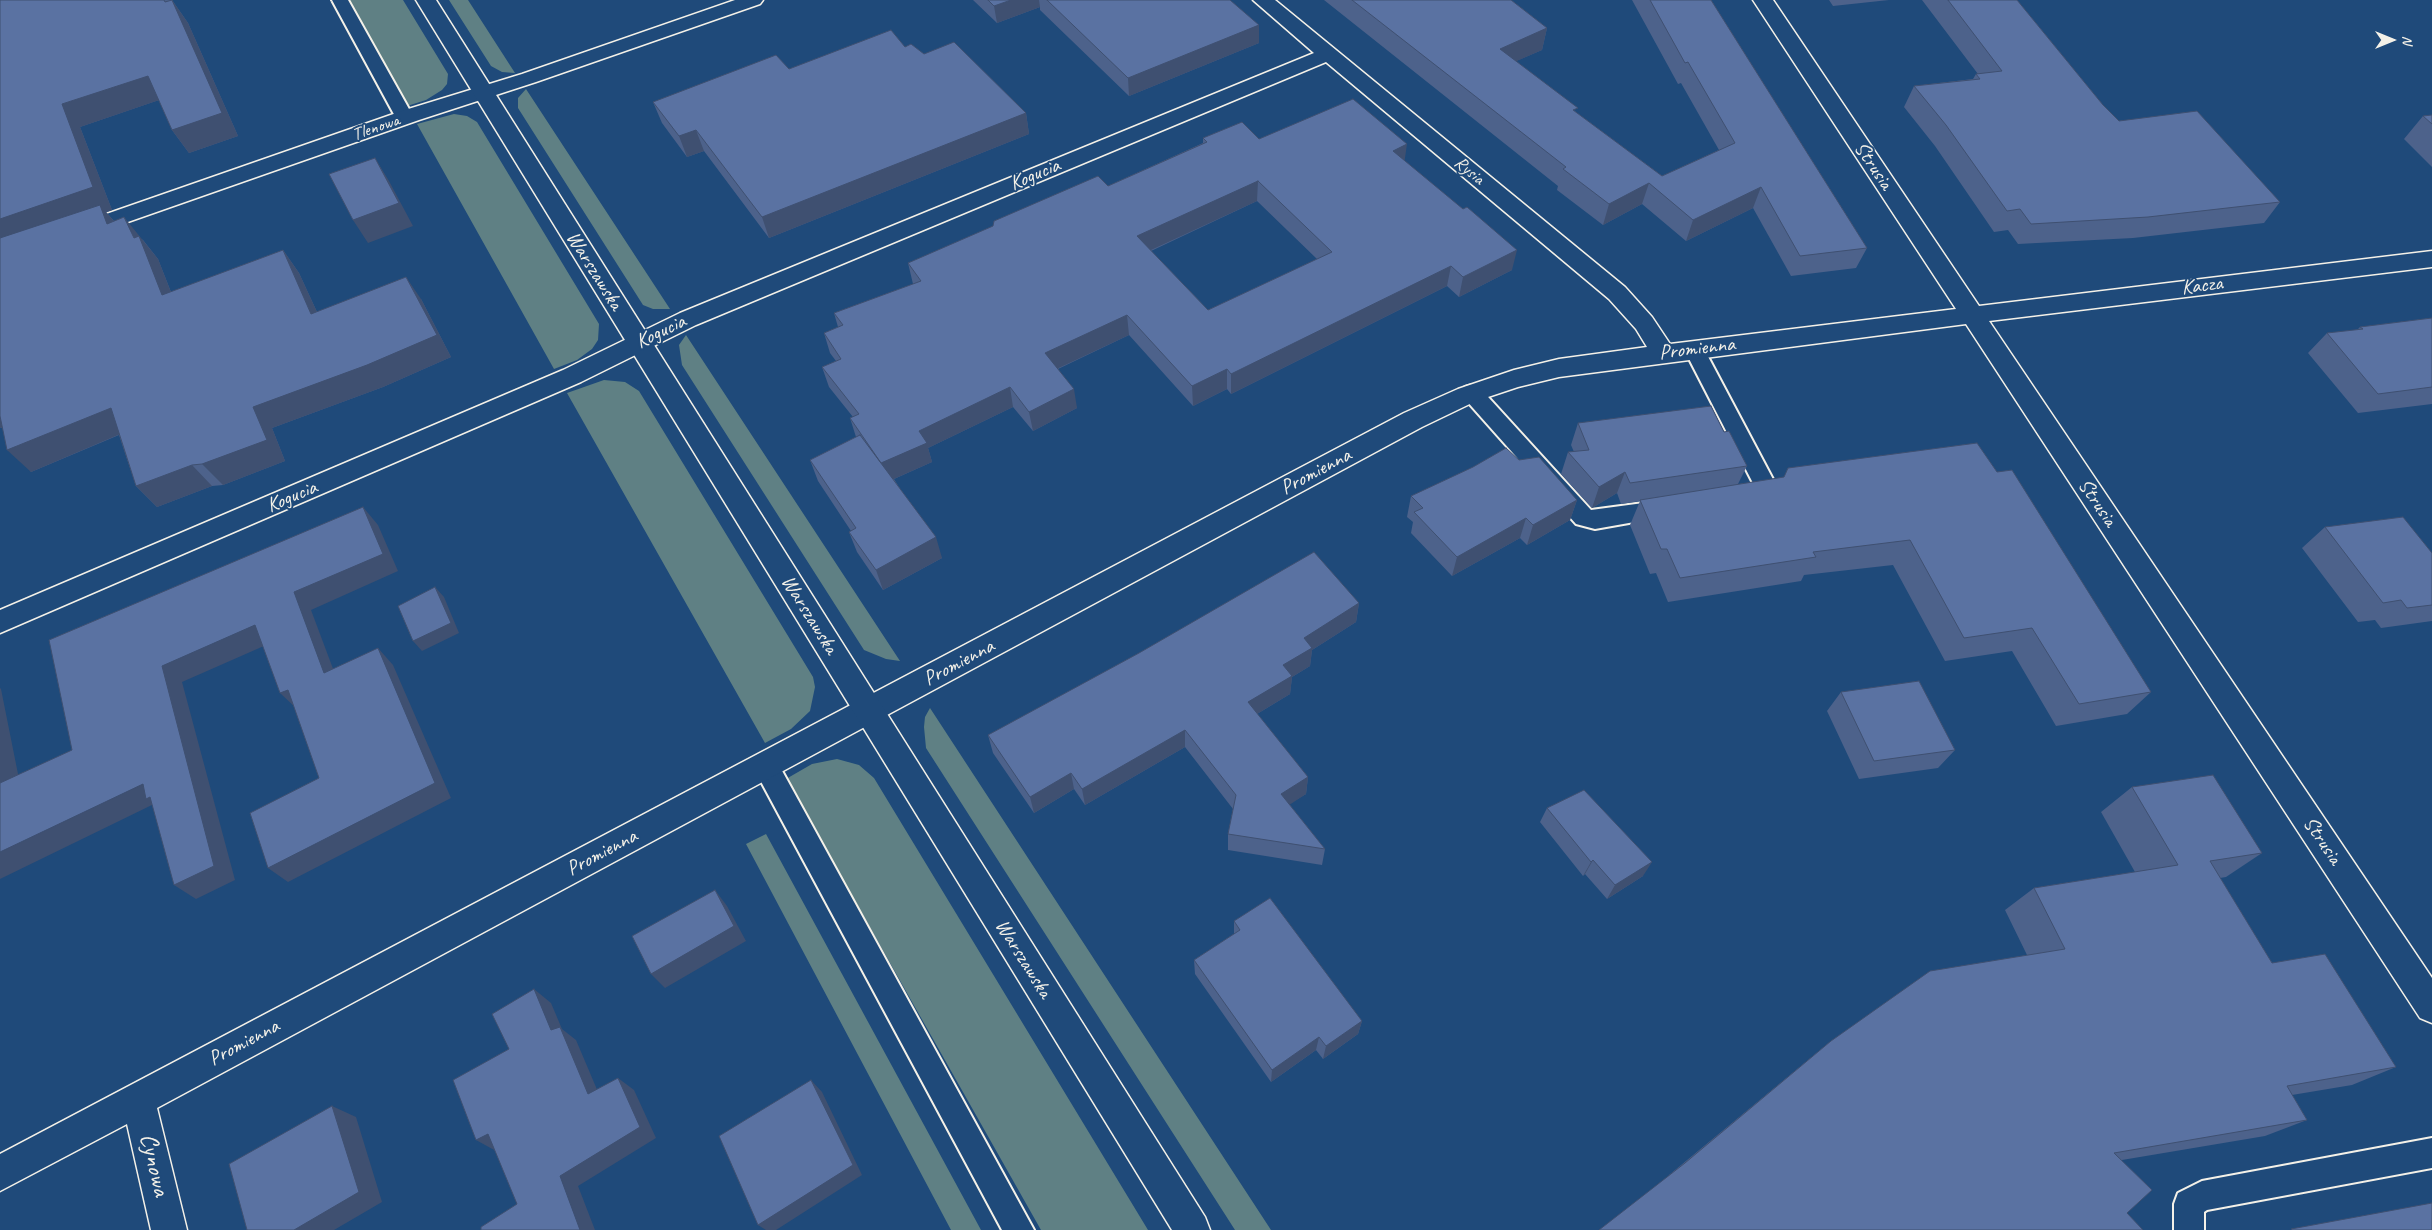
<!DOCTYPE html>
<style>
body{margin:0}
#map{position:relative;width:2432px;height:1230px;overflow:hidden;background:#1f4a7a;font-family:Caveat,sans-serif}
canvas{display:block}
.north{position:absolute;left:2367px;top:15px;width:50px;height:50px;-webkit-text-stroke:4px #1f4a7a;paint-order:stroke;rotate:90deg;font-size:14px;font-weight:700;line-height:20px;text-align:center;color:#f4f1e8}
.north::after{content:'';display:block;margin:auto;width:18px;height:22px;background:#f4f1e8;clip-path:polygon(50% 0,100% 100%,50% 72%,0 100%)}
</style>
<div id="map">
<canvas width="2432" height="1230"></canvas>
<div class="north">N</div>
</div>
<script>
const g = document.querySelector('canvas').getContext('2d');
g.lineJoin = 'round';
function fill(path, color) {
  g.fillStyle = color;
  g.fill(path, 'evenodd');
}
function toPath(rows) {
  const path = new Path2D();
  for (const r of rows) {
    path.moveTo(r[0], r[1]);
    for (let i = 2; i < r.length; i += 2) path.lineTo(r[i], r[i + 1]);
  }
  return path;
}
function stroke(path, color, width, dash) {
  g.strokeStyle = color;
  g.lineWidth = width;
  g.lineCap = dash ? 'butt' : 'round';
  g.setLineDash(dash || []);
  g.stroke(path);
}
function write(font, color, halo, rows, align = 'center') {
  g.font = font + ' Caveat,sans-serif';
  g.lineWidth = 4;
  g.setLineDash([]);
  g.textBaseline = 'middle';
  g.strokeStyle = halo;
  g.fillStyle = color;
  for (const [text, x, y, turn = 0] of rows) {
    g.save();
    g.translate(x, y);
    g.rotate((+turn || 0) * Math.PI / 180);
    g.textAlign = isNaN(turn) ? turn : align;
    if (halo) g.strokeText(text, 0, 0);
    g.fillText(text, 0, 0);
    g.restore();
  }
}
fill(toPath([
 [348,0,403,0,448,74,447,84,442,90,426,100,407,106],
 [449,0,468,0,515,73,502,72,491,66],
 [526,89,670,309,653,309,643,305,518,108,518,98],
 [454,114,467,116,477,122,599,324,598,340,592,349,577,360,554,369,417,124],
 [686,335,900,661,886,659,864,650,682,365,679,345],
 [604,380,625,382,639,391,813,677,815,687,810,711,791,729,765,743,567,393],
 [930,708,1271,1230,1235,1230,926,748,924,727,925,717],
 [837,759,859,765,874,778,1148,1230,1041,1230,786,779,812,764],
 [766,834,981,1230,951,1230,746,844]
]), '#5f8084');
const service = toPath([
 [332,0,348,0,414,118,411,122,399,122,396,118,332,0],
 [1694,342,1701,344,1704,349,1776,485,1770,500,1743,505,1735,502,1732,496,1735,490,1754,485,1684,349,1687,344,1694,342],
 [1472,385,1479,387,1591,510,1666,500,1674,503,1677,509,1674,515,1595,529,1576,524,1465,399,1461,393,1465,387,1472,385],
 [766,755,775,758,1034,1230,1002,1230,757,774,753,766,757,758,766,755],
 [2432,1138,2432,1168,2207,1210,2204,1212,2204,1230,2174,1230,2174,1204,2178,1193,2202,1181,2432,1138]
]);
const minor = toPath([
 [735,0,763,0,760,4,536,82,419,120,85,237,77,239,69,237,66,232,69,227,405,110,522,74,735,0],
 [1253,0,1275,0,1625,287,1652,317,1670,344,1956,309,1753,0,1773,0,1979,306,2432,251,2432,267,1989,321,2432,978,2432,1023,2420,1018,1966,324,1559,377,1518,387,1476,401,1422,427,157,1108,187,1230,151,1230,127,1124,0,1191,0,1154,1404,413,1458,389,1514,370,1559,359,1647,347,1636,329,1609,299,1326,62,696,325,581,382,0,633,0,610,563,370,680,313,1314,53,1253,0]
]);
const tertiary = toPath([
 [416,0,436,0,1205,1217,1210,1230,1172,1230,416,0]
]);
stroke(service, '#f4f1e8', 4);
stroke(minor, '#f4f1e8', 3);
stroke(tertiary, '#f4f1e8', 3);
fill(service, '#1f4a7a');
fill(minor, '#1f4a7a');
fill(tertiary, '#1f4a7a');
fill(toPath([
 [0,0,172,0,188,23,238,136,189,153,172,130,159,100,80,127,112,210,106,212,114,221,143,240,158,259,171,292,283,250,299,273,317,312,421,299,451,357,383,387,272,428,285,461,223,485,212,486,157,507,136,486,119,435,31,472,3,428,0,428],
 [973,0,1230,0,1259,43,1129,96,1040,10,1040,7,997,23],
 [1324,0,1511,0,1547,28,1542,50,1516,61,1577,113,1662,176,1719,150,1681,83,1678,84,1632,0,1711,0,1867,248,1856,268,1791,276,1753,208,1686,241,1642,204,1603,225,1557,190,1558,186],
 [1829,0,1889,0,1833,6],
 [1922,0,2017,0,2103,105,2119,121,2280,202,2264,223,2133,238,2018,244,2008,230,1994,232,1935,146,1904,107,1914,86,1973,79,1976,74,1978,74],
 [905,47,924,54,1026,113,1029,134,769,238,704,151,687,157,662,123,653,102,789,69],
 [2432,115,2432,167,2404,139,2423,116],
 [1203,138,1259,139,1404,161,1512,270,1459,297,1447,286,1231,394,1227,389,1193,406,1129,335,1058,369,1077,408,1033,431,1013,407,928,448,932,462,894,479,942,558,883,590,857,552,849,532,851,531,818,481,810,460,856,437,850,418,853,417,829,387,822,367,836,361,830,353,824,333,838,327,834,313,913,284,908,263,1108,186,1203,143],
 [1257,201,1317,259,1208,310,1151,251],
 [2432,318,2432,404,2358,413,2308,353,2327,333,2357,330,2360,327],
 [1578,423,1724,432,1747,466,1738,484,1997,472,2151,692,2127,714,2056,726,2012,651,1945,661,1893,565,1804,575,1801,581,1668,602,1656,573,1650,574,1630,525,1640,501,1621,504,1617,493,1592,508,1561,474,1568,452,1574,452,1571,445],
 [1519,460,1577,500,1570,520,1527,545,1520,538,1452,576,1411,533,1413,522,1407,517,1411,496],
 [2325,527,2432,553,2432,621,2381,628,2375,620,2358,622,2302,548],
 [1359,603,1356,622,1312,650,1310,666,1292,677,1290,694,1257,714,1308,777,1306,794,1289,804,1325,849,1322,865,1228,850,1228,834,1233,809,1185,747,1085,805,1074,789,1034,813,993,753,988,735],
 [1841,692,1955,750,1938,768,1859,779,1827,711],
 [2132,787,2262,853,2226,877,2220,878,2272,963,2396,1067,2352,1085,2292,1095,2307,1120,2265,1136,2122,1160,2127,1213,1669,1175,1831,1041,2027,955,2005,910,2034,888,2135,872,2101,812],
 [1547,808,1643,876,1607,899,1585,874,1583,876,1540,822],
 [1234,921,1362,1021,1358,1034,1323,1059,1316,1050,1271,1082,1195,974,1194,960,1234,934]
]), '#4d628b');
fill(toPath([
 [172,0,188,23,238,136,189,153,172,130],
 [1011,0,1039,0,1040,7,997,23,994,6],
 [1259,25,1259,43,1129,96,1128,78],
 [1547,28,1542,50,1496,70,1500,49],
 [148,76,165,98,80,127,112,210,106,212,119,227,0,249,0,219,62,104],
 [1026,113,1029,134,769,238,762,217],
 [696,130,704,151,687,157,679,136],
 [1407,144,1404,165,1393,151],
 [375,158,389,181,413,226,368,243,353,220],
 [1258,181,1257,201,1138,256,1137,236],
 [1649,183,1642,204,1603,225,1609,204],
 [1761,187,1753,208,1686,241,1693,220],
 [124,217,158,259,181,318,162,295],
 [283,250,299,273,328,336,311,314],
 [1517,250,1512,270,1459,297,1463,277],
 [1451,266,1447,286,1231,394,1231,374],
 [406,277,421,299,451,357,383,387,272,428,285,461,223,485,202,464,253,407],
 [1127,315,1129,335,1048,373,1045,353],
 [1227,369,1227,389,1193,406,1192,386],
 [1010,387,1013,407,928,448,932,462,887,482,881,463,919,431],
 [1074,389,1077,408,1033,431,1029,412],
 [0,405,21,425,0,428],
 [111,408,132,429,31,472,7,450],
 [192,465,212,486,157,507,136,486],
 [1625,472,1617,493,1592,508,1599,487],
 [1577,500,1570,520,1527,545,1533,525],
 [363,507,378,525,398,571,311,610,341,690,324,673,294,592],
 [1526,518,1520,538,1452,576,1457,557],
 [936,537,942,558,883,590,876,570],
 [435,587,444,597,459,633,422,651,413,641],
 [1359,603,1356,622,1312,650,1310,666,1292,677,1290,694,1247,720,1248,702,1283,665,1304,638],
 [255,625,273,642,182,682,235,880,196,899,174,885,162,666],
 [378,648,393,665,451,798,288,882,268,868,435,783],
 [0,688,1,689,23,799,0,785],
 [288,690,298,710,280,693],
 [1185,730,1185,747,1085,805,1082,789],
 [1071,773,1074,789,1034,813,1030,797],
 [1308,777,1306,794,1280,811,1281,794],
 [143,784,154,804,0,879,0,852],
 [1593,860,1585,874,1583,876,1591,862],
 [1652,862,1643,876,1607,899,1615,885],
 [715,890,727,906,746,941,665,988,651,974],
 [534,989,551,1003,562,1029,576,1040,604,1106,588,1094,551,1030],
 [1362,1021,1358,1034,1323,1059,1326,1046],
 [1319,1037,1316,1050,1271,1082,1272,1070],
 [618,1078,634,1090,656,1138,578,1186,595,1230,580,1230,560,1176],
 [811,1080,822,1092,862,1175,776,1230,766,1230,758,1225],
 [332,1106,356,1117,382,1202,334,1230,294,1230],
 [488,1134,496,1151,476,1140]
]), '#3f5071');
const building = toPath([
 [0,0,164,0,165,2,172,0,222,113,172,130,148,76,62,104,93,187,0,219,0,0],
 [988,0,1011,0,994,6,988,0],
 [1047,0,1230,0,1259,25,1128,78,1047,0],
 [1352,0,1511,0,1547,28,1500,49,1578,108,1573,110,1662,176,1735,143,1688,62,1685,63,1650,0,1711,0,1867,248,1800,256,1761,187,1693,220,1649,183,1609,204,1563,169,1566,167,1352,0],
 [1948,0,2017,0,2103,105,2119,121,2197,111,2280,202,2148,217,2031,224,2020,209,2007,211,1946,125,1914,86,1980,79,1976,74,2002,71,1948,0],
 [891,30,905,47,911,44,924,54,954,42,1026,113,762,217,696,130,679,136,653,102,776,55,789,69,891,30],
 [1353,99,1407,144,1393,151,1463,209,1467,207,1517,250,1463,277,1451,266,1231,374,1227,369,1192,386,1127,315,1045,353,1074,389,1029,412,1010,387,919,431,927,443,881,463,850,418,859,414,822,367,841,359,824,333,843,325,834,313,921,281,908,263,993,226,994,221,1098,176,1108,186,1207,142,1203,138,1242,122,1259,139,1353,99],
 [1258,181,1332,252,1208,310,1137,236,1258,181],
 [2432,115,2432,124,2423,116,2432,115],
 [375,158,399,203,353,220,329,174,375,158],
 [100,205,107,224,124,217,134,238,139,236,162,295,283,250,311,314,406,277,437,335,367,365,253,407,267,440,202,464,192,465,136,486,111,408,7,450,0,416,0,238,100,205],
 [2432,318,2432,387,2378,394,2327,333,2363,329,2360,327,2432,318],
 [1711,406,1724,432,1729,431,1747,466,1630,483,1625,472,1599,487,1568,452,1589,450,1578,423,1711,406],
 [860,435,936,537,876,570,849,532,856,528,810,460,860,435],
 [1977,443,1997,472,2012,470,2151,692,2079,704,2032,628,1964,638,1910,540,1813,552,1816,557,1680,578,1667,549,1661,549,1640,500,1784,477,1788,468,1977,443],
 [1506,448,1519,460,1539,457,1577,500,1533,525,1526,518,1457,557,1414,512,1423,508,1411,496,1473,467,1506,448],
 [363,507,383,554,294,592,324,673,378,648,435,783,268,868,250,813,319,778,288,690,280,693,255,625,162,666,214,866,174,885,150,797,146,799,143,784,0,852,0,783,72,750,49,640,363,507],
 [2403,517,2432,553,2432,605,2407,608,2401,600,2383,603,2325,527,2403,517],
 [1314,552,1359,603,1304,638,1312,648,1283,665,1292,676,1248,702,1308,777,1281,794,1325,849,1228,834,1236,795,1185,730,1082,789,1071,773,1030,797,988,735,1139,653,1314,552],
 [435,587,451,623,413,641,398,606,435,587],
 [1919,681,1955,750,1874,761,1841,692,1919,681],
 [2213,775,2262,853,2210,861,2272,963,2325,954,2396,1067,2287,1086,2307,1120,2114,1153,2152,1190,2127,1213,2143,1230,1599,1230,1685,1163,1831,1041,1930,971,2065,949,2034,888,2178,865,2132,787,2213,775],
 [1584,790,1652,862,1615,885,1593,860,1591,862,1547,808,1584,790],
 [715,890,734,926,651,974,632,936,715,890],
 [1270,898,1362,1021,1326,1046,1319,1037,1272,1070,1194,960,1240,930,1234,921,1270,898],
 [534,989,551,1030,560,1027,588,1094,618,1078,640,1127,560,1176,580,1230,481,1230,481,1227,517,1204,488,1134,476,1140,453,1080,509,1049,492,1014,534,989],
 [811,1080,853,1165,758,1225,719,1136,811,1080],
 [332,1106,359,1192,294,1230,247,1230,229,1164,332,1106],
 [2432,1203,2432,1230,2292,1230,2291,1229,2432,1203]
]);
fill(building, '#5a72a2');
stroke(building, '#3f5071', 1);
write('18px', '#f4f1e8', '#1f4a7a', [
 ["Tlenowa",376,128,-19],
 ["Rysia",1469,171,40]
]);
write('21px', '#f4f1e8', '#1f4a7a', [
 ["Strusia",1873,166,56],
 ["Kogucia",1035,175,-23],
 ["Warszawska",594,271,58],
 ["Kacza",2202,286,-7],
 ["Kogucia",661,332,-26],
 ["Promienna",1697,349,-7],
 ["Promienna",1316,472,-28],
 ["Kogucia",292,497,-23],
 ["Strusia",2097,503,56],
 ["Warszawska",809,615,58],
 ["Promienna",959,663,-28],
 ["Strusia",2322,841,56],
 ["Promienna",602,853,-28],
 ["Warszawska",1023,959,58],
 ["Promienna",244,1043,-28]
]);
write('25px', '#f4f1e8', '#1f4a7a', [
 ["Cynowa",154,1165,77]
]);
</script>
